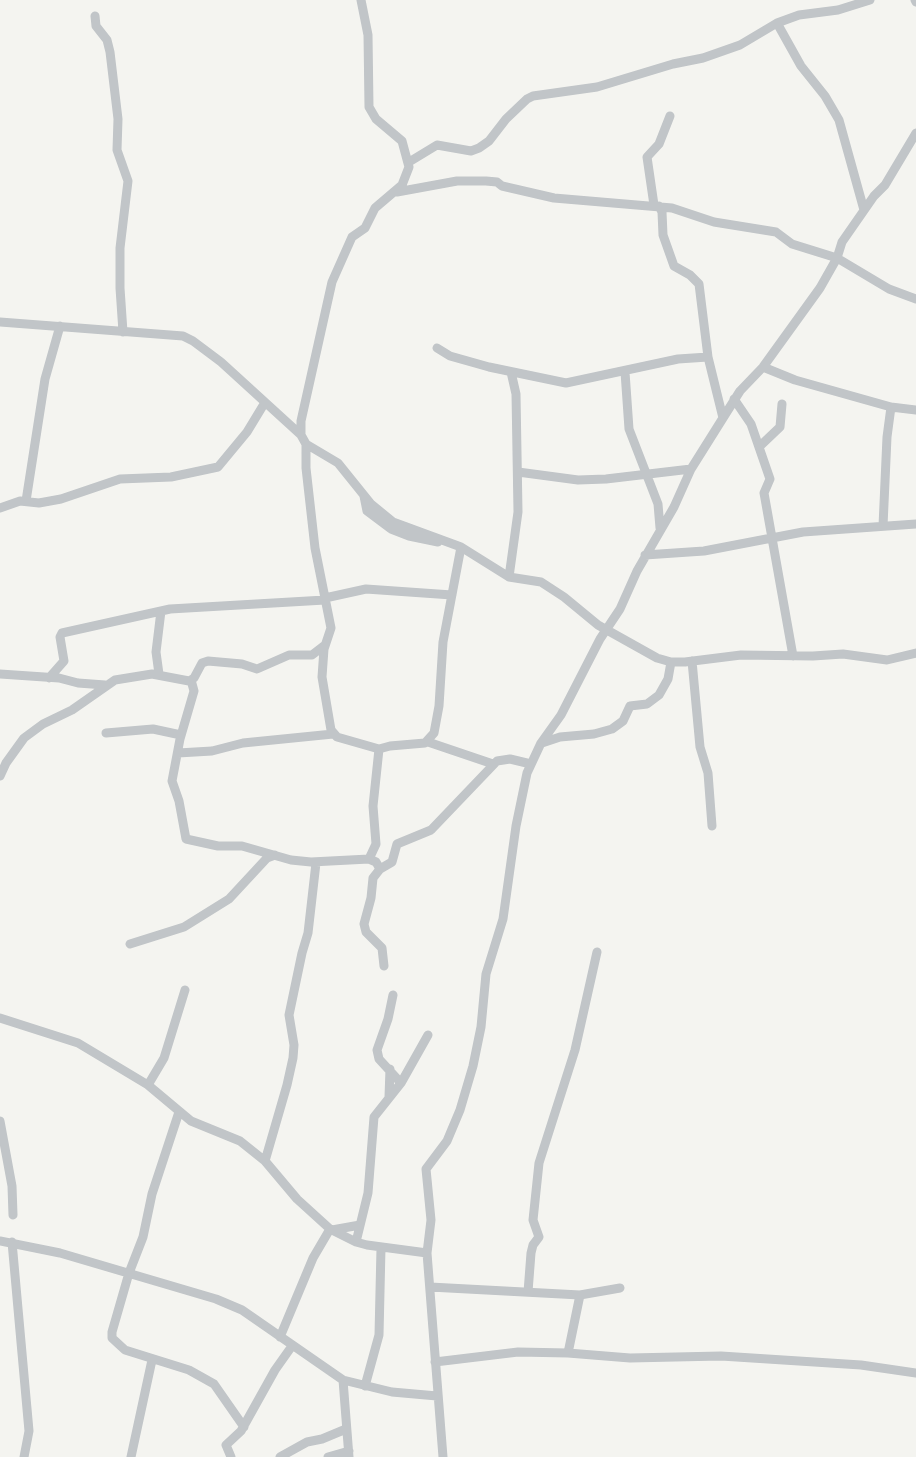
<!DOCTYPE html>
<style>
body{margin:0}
canvas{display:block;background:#f4f4f0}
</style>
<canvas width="916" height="1457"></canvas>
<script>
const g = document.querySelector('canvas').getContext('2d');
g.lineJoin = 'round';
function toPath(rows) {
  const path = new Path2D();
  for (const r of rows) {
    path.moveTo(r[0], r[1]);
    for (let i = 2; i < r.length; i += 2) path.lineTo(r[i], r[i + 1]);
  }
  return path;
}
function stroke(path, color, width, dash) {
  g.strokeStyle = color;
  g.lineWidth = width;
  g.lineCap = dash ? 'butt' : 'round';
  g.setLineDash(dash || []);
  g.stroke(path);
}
stroke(toPath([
 [361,0,368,35,369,107,376,119,402,141,409,167,402,185,375,208,365,228,352,237,332,282,301,421,301,435,306,444,338,463,371,504,393,522,461,547,509,577,541,582,564,597,598,625,657,658,671,662,685,662,741,655,813,656,843,654,887,660,916,653],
 [915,0,916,2],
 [95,16,96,26,107,40,110,52,118,119,117,150,128,181,120,248,120,288,123,332],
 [777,23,801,66,825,96,839,120,864,210],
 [409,162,437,145,471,151,479,148,489,141,506,119,527,99,533,96,597,87,673,64,703,58,740,45,777,23,799,15,838,10,870,0],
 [397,192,457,181,486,181,497,182,502,186,554,198,672,208,714,222,776,232,792,244,837,258,889,289,916,299],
 [654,205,647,157,659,144,670,116],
 [659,206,662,212,663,235,674,266,690,275,699,284,708,357,723,418],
 [0,322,183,336,193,341,221,362,301,435],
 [437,348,450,356,489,367,566,383,678,359,708,357],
 [763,367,795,380,891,407,916,410],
 [625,372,629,429,658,504,660,528],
 [734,399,751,424,770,479,764,493,793,656],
 [306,444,306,468,315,548,331,628,324,649,322,677,331,730,337,737,379,749],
 [759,447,780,427,782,404],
 [518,472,578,480,606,479,691,469],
 [364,496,367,511,391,529,409,536,438,542],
 [26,501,45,379,60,326],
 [0,508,20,501,39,503,61,499,120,479,171,477,218,467,247,432,264,404],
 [883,526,887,437,891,407],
 [645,555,704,551,803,532,916,524],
 [509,577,518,512,516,394,511,372],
 [325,598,366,589,452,595],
 [692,661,700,747,708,773,712,826],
 [0,674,59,678,78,683,105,685],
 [159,674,156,652,161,611],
 [49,678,64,661,60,637,62,633,170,609,325,600],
 [191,680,194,691,180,739,172,781,179,801,186,839,218,846,242,846,291,860,311,862,369,859,376,862,380,869],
 [106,733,153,729,181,735],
 [428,742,493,764],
 [542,743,560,737,594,734,612,729,623,721,630,706,647,704,659,695,668,679,671,662],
 [178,753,212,751,243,743,333,734],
 [0,776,6,763,24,738,43,724,72,710,115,680,152,674,189,681,194,678,202,663,208,661,242,664,257,669,289,655,312,655,325,645],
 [369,859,376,844,373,806,379,749,390,746,425,743,434,733,439,706,443,642,461,547],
 [130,944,184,927,229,899,267,858,275,855],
 [384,966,382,948,366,932,364,924,371,898,373,878,380,869,392,862,397,844,431,830,497,761,510,759,531,764],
 [393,995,388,1019,377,1050,379,1059,401,1083],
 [0,1018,78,1043,148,1085,191,1121,240,1141,265,1161,297,1199,330,1229,356,1242,367,1245,427,1253],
 [148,1085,164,1058,185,990],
 [389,1097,390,1069],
 [179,1112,152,1194,143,1237,129,1273,112,1332,112,1338,125,1350,189,1370,214,1384,244,1427],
 [0,1121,12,1186,13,1215],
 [265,1161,287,1085,293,1058,294,1045,289,1015,302,953,308,933,316,863],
 [332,1230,360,1225],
 [0,1241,60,1253,216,1299,242,1310,343,1380,392,1392,437,1396],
 [12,1242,29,1431,24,1457],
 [356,1242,368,1193,374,1117,401,1083,428,1035],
 [430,1287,580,1295,620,1288],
 [528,1292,531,1253,533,1245,539,1237,533,1220,539,1163,575,1050,597,952],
 [280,1337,313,1258,330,1229],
 [568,1353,580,1295],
 [435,1362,518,1352,568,1353,630,1358,721,1356,861,1365,916,1373],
 [343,1380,349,1457],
 [365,1386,379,1335,381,1248],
 [131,1457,152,1360],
 [231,1457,226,1445,241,1431,275,1370,292,1346],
 [280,1457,307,1442,322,1439,346,1429],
 [328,1457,349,1451],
 [443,1457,427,1253,431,1220,426,1169,447,1141,460,1110,473,1066,481,1027,486,974,503,919,516,826,527,773,541,743,561,715,600,639,620,609,637,571,674,507,691,469,723,418,740,391,763,367,820,288,837,258,842,242,874,196,885,185,916,133]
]), '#c1c5c8', 9);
</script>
